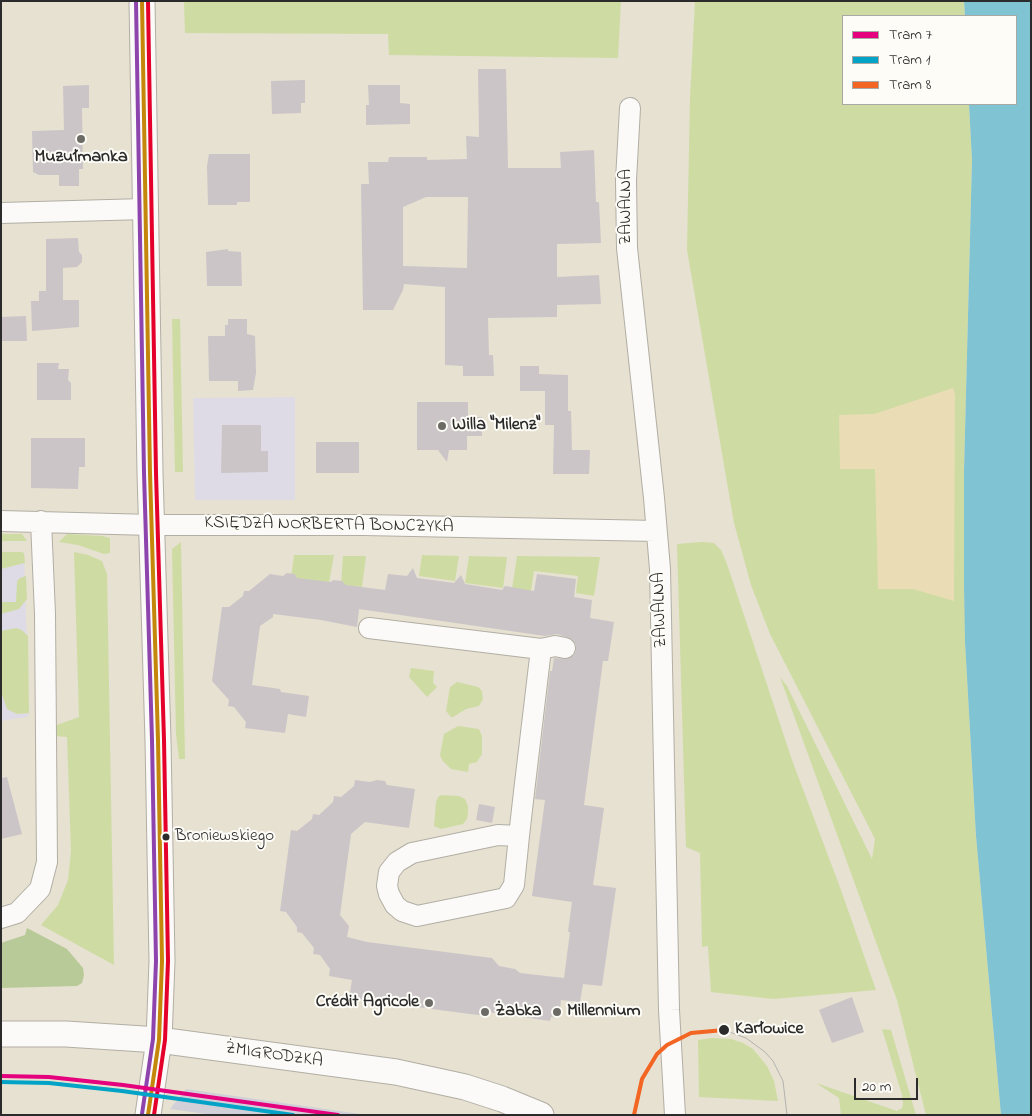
<!DOCTYPE html>
<meta charset="utf-8">
<style>
body{margin:0}
#map{position:relative;width:1032px;height:1116px;overflow:hidden;background:#e6e1d1;font-family:"Indie Flower",sans-serif}
canvas{display:block}
.frame{position:absolute;inset:0;border:2px solid #2b2b2b;pointer-events:none}
.legend{position:absolute;left:842px;top:15px;width:175px;height:90px;box-sizing:border-box;background:#fdfcf7;border:1px solid #a9a8a5;margin:0;padding:6px 9px;list-style:none;font-size:15px;color:#2b2b2b}
.legend li{display:flex;align-items:center;gap:10px;height:25px}
.legend b{width:25px;border:1px solid #a9a8a5}
.scale{position:absolute;left:854px;top:1078px;width:64px;height:22px;box-sizing:border-box;border:2px solid #2b2b2b;border-top:0;padding-left:6px;font-size:15px;line-height:18px;white-space:nowrap;color:#2b2b2b;-webkit-text-stroke:4px #fdfcf7;paint-order:stroke}
</style>
<div id="map">
<canvas width="1032" height="1116"></canvas>
<div class="frame"></div>
<ul class="legend">
<li><b style="height:6px;background:#e5007d"></b>Tram 7</li>
<li><b style="height:6px;background:#02a3c6"></b>Tram 1</li>
<li><b style="height:6px;background:#f26522"></b>Tram 8</li>
</ul>
<div class="scale">20 m</div>
</div>
<script>
const g = document.querySelector('canvas').getContext('2d');
g.lineJoin = 'round';
function fill(path, color) {
  g.fillStyle = color;
  g.fill(path, 'evenodd');
}
function toPath(rows) {
  const path = new Path2D();
  for (const r of rows) {
    path.moveTo(r[0], r[1]);
    for (let i = 2; i < r.length; i += 2) path.lineTo(r[i], r[i + 1]);
  }
  return path;
}
function stroke(path, color, width, dash) {
  g.strokeStyle = color;
  g.lineWidth = width;
  g.lineCap = dash ? 'butt' : 'round';
  g.setLineDash(dash || []);
  g.stroke(path);
}
function write(font, color, halo, rows, align = 'center') {
  g.font = font + ' "Indie Flower",sans-serif';
  g.lineWidth = 4;
  g.setLineDash([]);
  g.textBaseline = 'middle';
  g.strokeStyle = halo;
  g.fillStyle = color;
  for (const [text, x, y, turn = 0] of rows) {
    g.save();
    g.translate(x, y);
    g.rotate((+turn || 0) * Math.PI / 180);
    g.textAlign = isNaN(turn) ? turn : align;
    if (halo) g.strokeText(text, 0, 0);
    g.fillText(text, 0, 0);
    g.restore();
  }
}
fill(toPath([
 [295,397,295,500,195,500,193,398],
 [1,552,22,552,24,553,29,713,27,717,1,721]
]), '#dfdbe6');
fill(toPath([
 [186,1089,367,1115,214,1115,170,1109]
]), '#d1d0d8');
fill(toPath([
 [184,1,621,1,618,58,389,55,388,34,185,33],
 [695,1,964,1,965,16,843,16,843,104,969,104,972,160,964,471,965,642,976,836,1001,1115,926,1115,897,1000,780,677,787,686,872,859,875,839,770,634,751,585,734,523,687,250,690,98],
 [172,319,180,319,183,472,175,472],
 [1,534,22,534,27,541,1,541],
 [67,534,102,536,110,538,110,553,104,554,78,545,59,542],
 [181,542,185,759,179,759,176,734,172,549],
 [702,542,714,543,721,550,727,564,792,760,841,890,876,990,773,999,711,992,708,946,702,947,700,853,686,847,677,544],
 [1,552,22,552,24,553,25,563,1,569],
 [74,552,88,555,102,561,107,574,114,965,41,925,58,905,68,880,71,851,67,737,55,736,54,726,79,717],
 [294,555,334,555,329,583,291,578],
 [422,555,459,556,455,581,419,576],
 [343,556,366,556,362,587,341,585],
 [469,556,507,557,503,588,465,583],
 [517,556,600,557,594,596,576,593,578,576,534,571,531,591,512,589],
 [26,576,27,599,19,609,1,614,1,602,16,602,17,581,20,578],
 [16,628,22,630,28,636,29,713,17,714,7,709,1,692,1,631],
 [411,668,434,671,433,683,437,687,427,697,409,677],
 [457,682,478,687,482,691,483,699,479,706,466,709,453,717,451,717,446,711,450,687],
 [458,726,479,729,482,736,482,754,477,762,469,764,468,772,451,769,442,760,440,755,444,734],
 [441,795,459,796,465,799,468,806,468,813,467,819,463,824,441,829,434,826,436,802,438,797],
 [882,1029,891,1030,916,1115,841,1115,839,1098,816,1083,897,1111,902,1108,903,1104,902,1095],
 [712,1038,731,1039,743,1043,753,1049,767,1066,774,1081,778,1101,699,1097,698,1040]
]), '#cedca3');
fill(toPath([
 [27,928,67,949,83,968,84,975,82,983,77,986,1,988,1,943,25,935]
]), '#b9ca99');
fill(toPath([
 [953,388,955,395,954,601,913,589,878,589,875,469,840,469,839,415,874,414]
]), '#eaddb5');
fill(toPath([
 [964,1,1031,1,1031,1115,1001,1115,976,836,965,642,964,585,964,471,972,160,969,104,1016,104,1016,16,965,16]
]), '#80c3d2');
fill(toPath([
 [478,69,506,69,508,168,561,168,560,152,594,150,596,202,599,202,601,243,557,244,557,277,599,275,601,304,557,305,557,317,488,318,489,355,493,355,494,376,463,376,463,366,445,365,445,287,404,284,403,290,393,310,363,310,361,184,369,184,368,162,388,162,389,157,427,157,427,160,467,159,466,136,479,137],
 [426,197,468,197,467,268,403,266,403,207],
 [305,80,305,103,301,103,301,113,272,114,271,81],
 [89,85,89,108,82,108,83,169,79,169,79,186,59,186,59,175,39,175,33,172,32,131,64,130,63,86],
 [368,85,400,85,400,103,410,104,410,124,366,125,366,105,369,105],
 [209,154,250,154,250,202,237,202,237,205,208,205,207,166],
 [78,238,79,252,82,255,82,262,77,267,63,268,63,300,79,300,79,327,32,331,31,301,39,301,39,291,46,291,46,239],
 [228,249,228,251,241,252,242,286,207,286,206,252],
 [26,316,27,341,1,341,1,317],
 [228,319,247,319,247,334,255,336,256,373,253,390,238,391,238,381,209,381,208,336,225,336,225,325,228,325],
 [37,363,59,363,58,369,69,369,68,380,71,383,71,400,37,400],
 [520,366,539,366,539,374,568,375,568,411,571,411,572,450,590,450,589,474,553,474,554,425,545,425,545,391,520,391],
 [417,402,468,402,468,417,482,417,482,436,467,436,467,450,449,450,447,462,438,450,417,450],
 [222,425,261,425,261,451,268,451,268,472,221,473],
 [31,438,85,438,85,467,79,467,78,489,31,488],
 [316,442,359,442,359,473,316,473],
 [413,568,417,578,454,583,461,575,465,584,502,590,505,586,534,591,537,574,576,579,574,597,592,600,590,618,614,622,608,661,603,661,584,805,604,808,593,885,616,888,602,986,583,984,580,1002,561,1000,559,1018,551,1017,550,1021,488,1012,486,1015,478,1015,355,999,350,992,352,980,329,976,330,969,320,955,313,954,314,948,302,933,297,932,297,927,286,912,280,911,291,830,297,831,312,819,313,814,319,815,333,802,334,796,341,797,354,786,355,780,370,782,377,780,385,781,387,785,415,789,409,828,365,822,351,834,340,915,349,926,347,937,367,942,492,958,499,966,515,969,520,973,564,978,570,932,568,932,572,902,532,896,545,800,535,799,550,671,552,671,554,658,568,659,574,655,576,651,576,645,572,639,557,634,545,636,359,609,357,627,321,620,273,614,273,617,260,626,252,685,280,689,281,692,309,696,306,717,288,714,285,733,245,728,246,722,234,707,228,706,229,700,212,681,222,607,229,607,243,596,244,591,249,591,270,574,283,576,287,573,295,574,297,578,330,582,334,580,342,581,346,585,385,590,388,574,407,576],
 [7,777,22,834,1,839,1,778],
 [479,804,495,807,492,823,476,820],
 [852,997,864,1032,832,1043,819,1010]
]), '#cbc5c8');
const minor = toPath([
 [630,108,626,180,627,248,654,498,660,569,669,1010,675,1115],
 [1,213,145,209],
 [1,521,152,525,364,525,656,531],
 [369,628,541,649,555,646,565,648],
 [519,836,498,835,412,853,397,862,389,872,387,886,389,894,395,905,402,911,417,916,506,898,514,885,519,836,524,792,541,649],
 [1,918,17,913,40,889,47,862,45,614,41,521]
]);
const tertiary = toPath([
 [142,1,150,473,158,740,162,961,159,1040,148,1115],
 [1,1034,66,1034,159,1040,396,1072,465,1087,502,1099,541,1115]
]);
stroke(minor, '#b2aea4', 22);
stroke(tertiary, '#b2aea4', 27);
stroke(minor, '#fbfaf8', 20);
stroke(tertiary, '#fbfaf8', 25);
stroke(toPath([
 [724,1030,746,1038,765,1052,773,1061,783,1081,787,1115]
]), '#b3b2b0', 1);
stroke(toPath([
 [142,1,150,473,158,740,162,961,159,1040,148,1115]
]), '#c4870b', 4);
stroke(toPath([
 [136,1,144,473,152,740,156,961,153,1039,142,1114]
]), '#8e44ad', 4);
stroke(toPath([
 [148,1,156,473,164,740,168,961,165,1040,154,1115]
]), '#e4002b', 4);
stroke(toPath([
 [1,1076,49,1077,123,1085,338,1115]
]), '#e5007d', 4);
stroke(toPath([
 [1,1082,49,1083,122,1091,293,1115]
]), '#02a3c6', 4);
stroke(toPath([
 [634,1115,642,1079,657,1054,667,1045,691,1033,724,1030]
]), '#f26522', 4);
for (const [x, y, r, color] of [
 [81,139,5,"#6c6b65"],
 [442,426,5,"#6c6b65"],
 [166,837,4.5,"#2b2b2b"],
 [429,1003,5,"#6c6b65"],
 [485,1012,5,"#6c6b65"],
 [557,1012,5,"#6c6b65"],
 [724,1030,6,"#2b2b2b"]
]) {
  const dot = new Path2D();
  dot.arc(x, y, r, 0, 2 * Math.PI);
  g.fillStyle = color;
  g.fill(dot);
  stroke(dot, '#fdfcf7', 2);
}
write('17px', '#2b2b2b', '#fdfcf7', [
 ["Broniewskiego",175,837]
], 'left');
write('bold 18px', '#2b2b2b', '#fdfcf7', [
 ["Muzułmanka",81,158,"center"],
 ["Willa \"Milenz\"",452,426],
 ["Crédit Agricole",419,1003,"right"],
 ["Żabka",495,1012],
 ["Millennium",567,1012]
], 'left');
write('18px', '#2b2b2b', '#fdfcf7', [
 ["ZAWALNA",627,207,-90],
 ["KSIĘDZA NORBERTA BONCZYKA",329,526,1],
 ["ZAWALNA",661,610,-92],
 ["ŻMIGRODZKA",274,1056,8]
]);
write('bold 18px', '#2b2b2b', '#fdfcf7', [
 ["Karłowice",735,1030]
], 'left');
</script>
